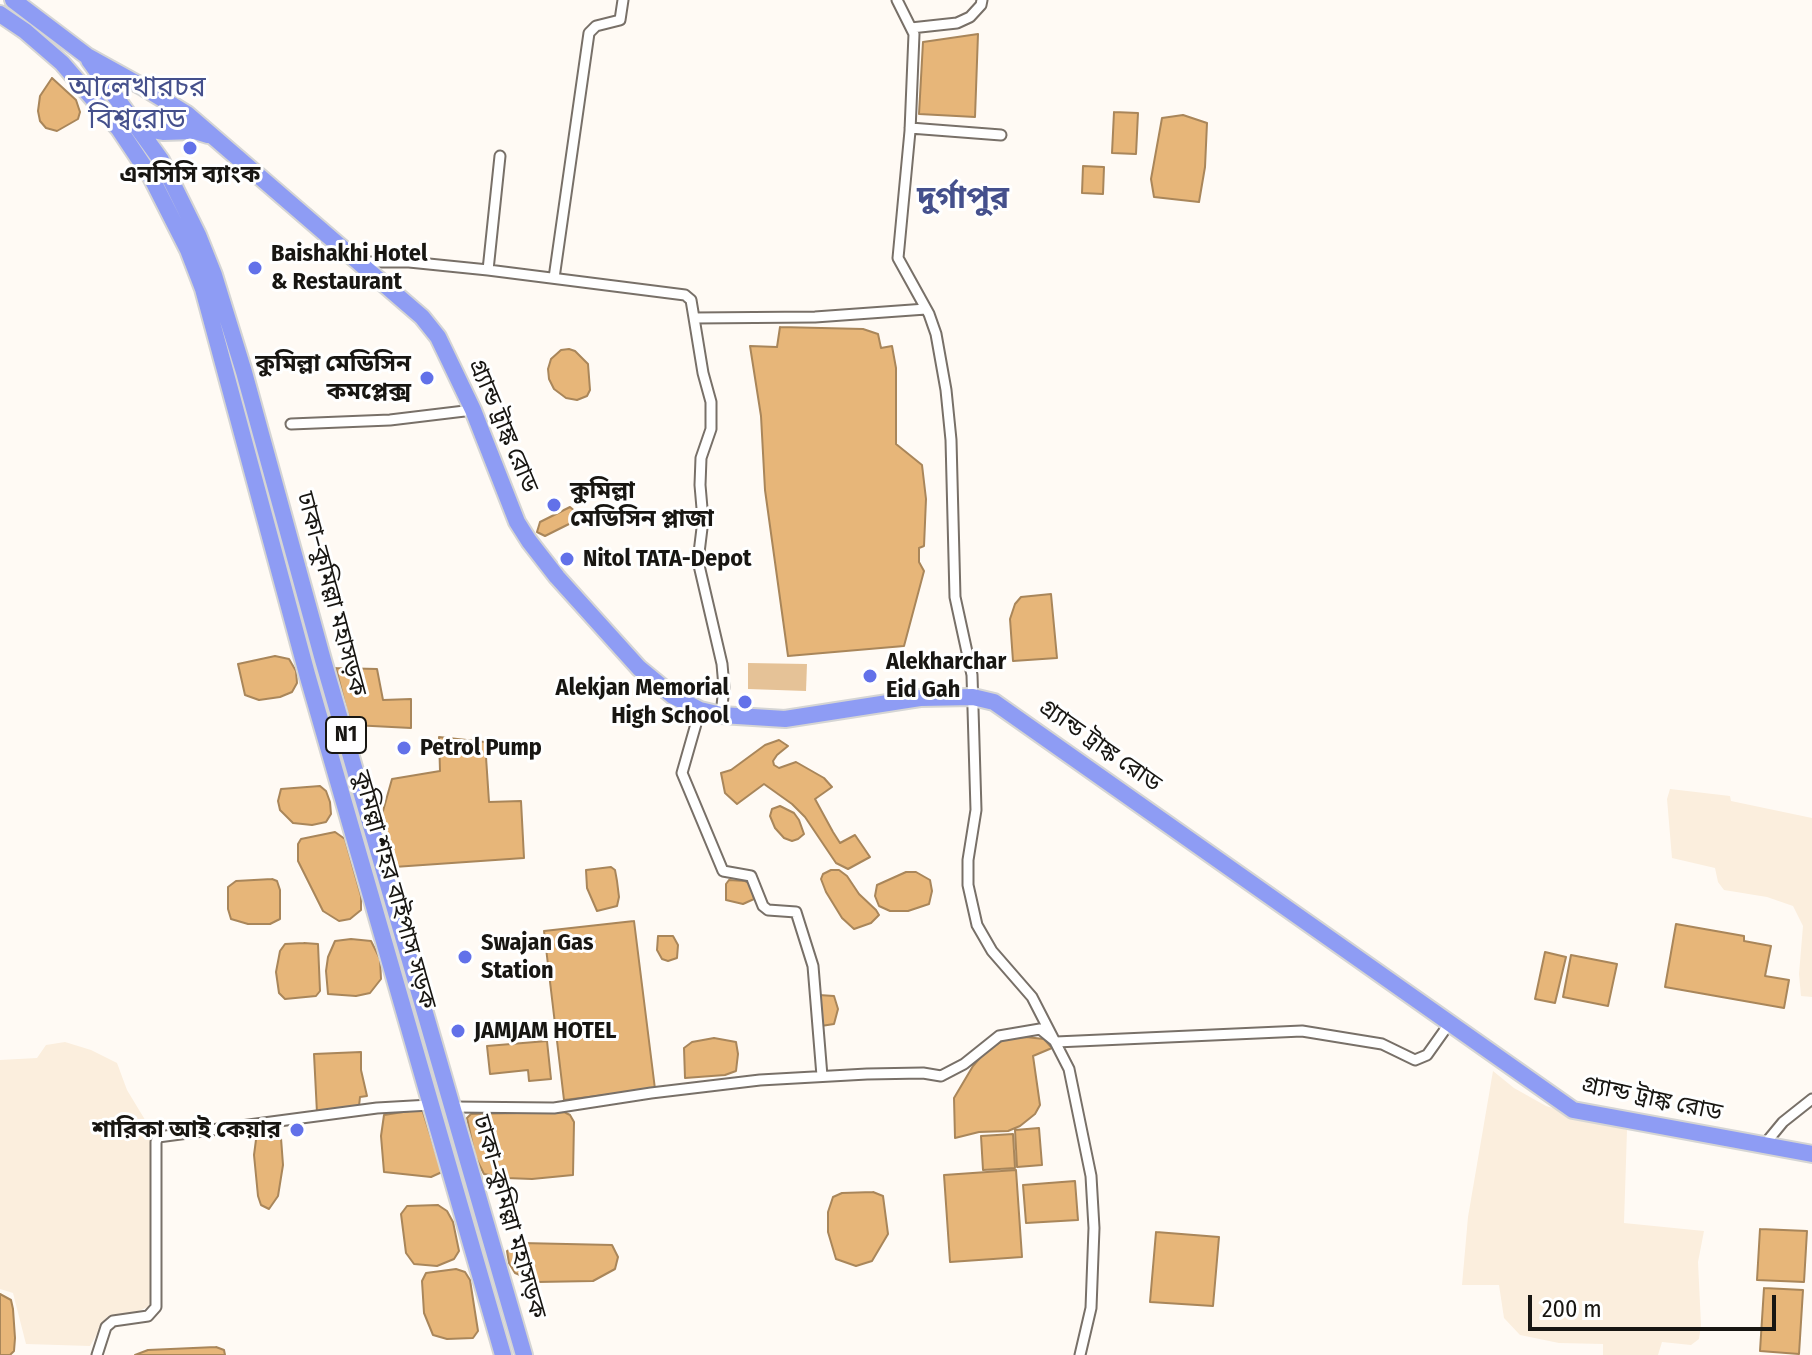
<!DOCTYPE html>
<meta charset="utf-8">
<style>
body{margin:0}
#map{position:relative;width:1812px;height:1355px;overflow:hidden;background:#fffaf4;font-family:"Fira Sans Condensed",sans-serif}
canvas{display:block}
.scale{position:absolute;left:1528px;top:1295px;width:248px;height:36px;box-sizing:border-box;border:4px solid #181612;border-top:0;padding-left:10px;font-size:24px;line-height:28px;white-space:nowrap;color:#181612;-webkit-text-stroke:6px #fff;paint-order:stroke}
</style>
<div id="map">
<canvas width="1812" height="1355"></canvas>
<div class="scale">200 m</div>
</div>
<script>
const g = document.querySelector('canvas').getContext('2d');
g.lineJoin = 'round';
function fill(path, color) {
  g.fillStyle = color;
  g.fill(path, 'evenodd');
}
function toPath(rows) {
  const path = new Path2D();
  for (const r of rows) {
    path.moveTo(r[0], r[1]);
    for (let i = 2; i < r.length; i += 2) path.lineTo(r[i], r[i + 1]);
  }
  return path;
}
function stroke(path, color, width, dash) {
  g.strokeStyle = color;
  g.lineWidth = width;
  g.lineCap = dash ? 'butt' : 'round';
  g.setLineDash(dash || []);
  g.stroke(path);
}
function write(font, color, halo, rows, align = 'center') {
  g.font = font + ' "Fira Sans Condensed","Noto Sans Bengali",sans-serif';
  g.lineWidth = 6;
  g.setLineDash([]);
  g.textBaseline = 'middle';
  g.strokeStyle = halo;
  g.fillStyle = color;
  for (const [text, x, y, turn = 0] of rows) {
    g.save();
    g.translate(x, y);
    g.rotate((+turn || 0) * Math.PI / 180);
    g.textAlign = isNaN(turn) ? turn : align;
    if (halo) g.strokeText(text, 0, 0);
    g.fillText(text, 0, 0);
    g.restore();
  }
}
fill(toPath([
 [1670,789,1730,796,1731,801,1812,818,1812,997,1801,996,1799,974,1803,926,1793,906,1767,897,1724,890,1718,882,1715,868,1672,858,1667,799],
 [65,1042,91,1050,117,1063,127,1090,153,1133,154,1289,152,1305,137,1312,107,1317,90,1346,26,1344,13,1293,0,1289,0,1060,37,1058,46,1045],
 [1493,1071,1514,1088,1546,1106,1627,1130,1624,1223,1704,1231,1698,1262,1701,1325,1699,1339,1691,1345,1662,1342,1658,1355,1603,1355,1603,1344,1559,1343,1520,1335,1504,1318,1499,1285,1462,1285,1468,1217]
]), '#fbeedd');
fill(toPath([
 [748,663,807,664,806,691,748,689]
]), '#e5c297');
const water = toPath([
 [978,34,975,117,919,114,923,42,978,34],
 [52,78,76,100,80,112,78,119,57,131,46,128,40,121,38,111,40,96,52,78],
 [1114,112,1138,113,1136,154,1112,153,1114,112],
 [1183,115,1207,123,1205,167,1199,202,1154,197,1151,179,1162,118,1183,115],
 [1083,166,1104,167,1103,194,1082,193,1083,166],
 [780,327,863,329,878,334,881,348,892,346,896,368,896,444,922,465,926,499,924,546,919,548,919,562,924,571,904,646,788,656,765,490,761,416,750,346,777,347,780,327],
 [569,349,575,351,588,364,590,390,587,396,577,400,566,398,554,389,549,379,548,369,551,359,561,350,569,349],
 [570,507,577,513,578,517,575,521,545,536,537,532,540,522,570,507],
 [1051,594,1057,658,1013,661,1010,619,1015,604,1021,597,1051,594],
 [275,656,289,659,296,671,297,683,292,692,280,697,259,700,245,695,238,664,275,656],
 [336,668,377,669,383,700,411,699,411,728,353,725,347,712,336,668],
 [439,737,485,742,489,802,521,801,524,858,394,867,381,818,392,779,440,771,439,737],
 [779,740,788,746,777,755,773,761,774,765,779,768,796,762,824,778,832,787,815,799,833,832,840,843,855,835,870,857,848,869,836,863,805,817,792,804,764,784,737,804,725,793,721,773,731,770,765,745,779,740],
 [320,786,326,791,330,802,331,814,326,822,312,825,293,823,280,810,278,801,281,789,320,786],
 [780,806,794,813,799,820,804,834,798,839,792,841,784,838,775,828,770,816,772,809,780,806],
 [335,832,345,839,361,896,361,910,350,919,339,921,323,911,298,861,298,844,301,839,335,832],
 [611,867,615,870,617,881,619,897,617,906,597,911,587,888,586,870,611,867],
 [831,870,839,870,847,876,859,894,876,910,879,915,871,923,854,929,842,918,826,892,821,879,823,874,831,870],
 [906,872,916,872,930,880,932,891,929,904,908,911,890,911,879,906,875,896,877,885,906,872],
 [272,879,277,881,280,890,280,919,270,924,248,924,231,919,228,909,228,887,236,881,272,879],
 [729,880,745,881,751,884,754,899,743,904,726,900,726,884,729,880],
 [634,921,655,1089,564,1100,544,931,634,921],
 [1676,924,1744,936,1744,941,1771,946,1765,976,1789,980,1784,1008,1665,987,1676,924],
 [658,936,673,936,678,945,677,958,668,961,662,959,657,950,658,936],
 [351,939,371,941,380,959,381,979,370,993,356,996,328,994,326,971,328,957,335,941,351,939],
 [304,943,318,944,320,991,316,996,285,999,279,993,276,972,280,951,285,944,304,943],
 [1545,952,1566,957,1555,1003,1535,999,1545,952],
 [1571,955,1617,964,1608,1006,1563,997,1571,955],
 [819,995,834,996,838,1009,834,1024,821,1026,819,995],
 [1026,1037,1044,1039,1052,1048,1033,1056,1040,1105,1035,1114,1020,1126,1008,1131,979,1132,955,1138,954,1098,973,1066,985,1052,1005,1039,1026,1037],
 [714,1038,736,1042,738,1054,736,1071,725,1075,685,1078,684,1048,692,1042,714,1038],
 [547,1041,551,1079,529,1081,528,1070,490,1074,487,1046,547,1041],
 [361,1052,361,1070,367,1096,360,1097,359,1106,317,1113,314,1054,361,1052],
 [422,1109,442,1172,431,1177,384,1172,381,1136,384,1115,422,1109],
 [564,1112,570,1115,574,1122,573,1175,532,1179,506,1178,484,1174,475,1156,467,1118,471,1114,564,1112],
 [1039,1128,1042,1165,1017,1167,1015,1130,1039,1128],
 [269,1130,277,1132,281,1138,283,1165,278,1196,269,1209,261,1205,258,1196,254,1155,257,1132,269,1130],
 [1013,1134,1015,1168,983,1170,981,1136,1013,1134],
 [1016,1170,1022,1257,950,1262,944,1175,1016,1170],
 [1075,1181,1078,1220,1026,1223,1023,1185,1075,1181],
 [873,1192,883,1196,888,1234,872,1261,856,1266,836,1259,828,1232,828,1212,833,1197,842,1193,873,1192],
 [438,1205,447,1211,453,1222,459,1251,454,1259,437,1266,414,1264,406,1253,401,1214,407,1206,438,1205],
 [1760,1229,1807,1231,1804,1282,1757,1280,1760,1229],
 [1156,1232,1219,1237,1213,1306,1150,1302,1156,1232],
 [521,1243,612,1245,618,1257,615,1269,593,1281,537,1282,515,1273,509,1263,507,1251,521,1243],
 [456,1269,465,1272,470,1280,478,1331,473,1338,447,1339,433,1335,424,1313,422,1281,426,1273,456,1269],
 [1764,1288,1803,1290,1799,1354,1760,1351,1764,1288],
 [0,1294,11,1300,13,1309,15,1338,14,1351,10,1355,0,1355,0,1294],
 [216,1347,224,1350,225,1355,135,1355,148,1350,216,1347]
]);
fill(water, '#e7b679');
stroke(water, '#a9865a', 2);
const minor = toPath([
 [897,0,914,34,910,131,898,258,929,314,936,334,946,390,951,440,955,597,972,675,976,810,968,860,968,885,977,925,992,951,1032,997,1069,1069,1091,1176,1094,1228,1091,1308,1080,1355],
 [911,28,957,23,970,17,981,5,982,0],
 [910,128,1001,135],
 [359,262,409,262,488,270,685,295,691,300,694,318,815,317,926,309],
 [488,270,500,156],
 [554,278,589,33,596,26,620,20,623,0],
 [694,318,703,373,711,402,711,429,701,458,700,485,703,520,698,561,722,664,724,687,721,715],
 [291,424,390,420,473,410],
 [700,710,682,773,723,871,751,876,763,906,768,910,796,912,813,966,822,1076],
 [453,1107,554,1108,651,1093,760,1080,867,1074,923,1073,941,1076,964,1064,999,1036,1040,1029,1056,1042,1302,1031,1382,1044,1415,1060,1427,1055,1449,1024],
 [1764,1145,1783,1122,1812,1099],
 [97,1355,106,1327,113,1321,148,1316,156,1307,156,1142,158,1137,377,1108,430,1105]
]);
const trunk = toPath([
 [13,0,87,56,143,87,187,114,422,317,438,337,473,410,517,522,529,541,557,577,639,668,673,696,700,710,721,715,785,719,920,698,973,697,994,702,1573,1110,1812,1154],
 [0,14,25,31,62,63,119,129,151,177,188,250,203,289,307,674,503,1355],
 [89,60,161,160,198,235,214,275,244,372,323,660,524,1355],
 [137,127,163,132,195,131,208,135]
]);
stroke(minor, '#787068', 13);
stroke(trunk, '#d5d5d4', 20);
stroke(minor, '#fff', 9);
stroke(trunk, '#8e9cf4', 16);
for (const [x, y, r, color] of [
 [190,148,8,"#6271e9"],
 [255,268,8,"#6271e9"],
 [427,378,8,"#6271e9"],
 [554,505,8,"#6271e9"],
 [567,559,8,"#6271e9"],
 [870,676,8,"#6271e9"],
 [745,702,8,"#6271e9"],
 [404,748,8,"#6271e9"],
 [465,957,8,"#6271e9"],
 [458,1031,8,"#6271e9"],
 [297,1130,8,"#6271e9"]
]) {
  const dot = new Path2D();
  dot.arc(x, y, r, 0, 2 * Math.PI);
  g.fillStyle = color;
  g.fill(dot);
  stroke(dot, '#fff', 3);
}
for (const [x, y, w] of [
 [346,735,40]
]) {
  const box = new Path2D();
  box.roundRect(x - w / 2, y - 18, w, 36, 6);
  g.fillStyle = '#fff';
  g.fill(box);
  stroke(box, '#181612', 2);
}
write('bold 22px', '#181612', null, [
 ["N1",346,735]
]);
write('bold 24px', '#181612', '#fff', [
 ["এনসিসি ব্যাংক",190,175,"center"],
 ["Baishakhi Hotel",271,254],
 ["& Restaurant",271,282],
 ["কুমিল্লা মেডিসিন",411,364,"right"],
 ["কমপ্লেক্স",411,392,"right"],
 ["কুমিল্লা",570,491],
 ["মেডিসিন প্লাজা",570,519],
 ["Nitol TATA-Depot",583,559],
 ["Alekharchar",886,662],
 ["Eid Gah",886,690],
 ["Alekjan Memorial",729,688,"right"],
 ["High School",729,716,"right"],
 ["Petrol Pump",420,748],
 ["Swajan Gas",481,943],
 ["Station",481,971],
 ["JAMJAM HOTEL",474,1031],
 ["শারিকা আই কেয়ার",281,1130,"right"]
], 'left');
write('24px', '#181612', '#fff', [
 ["গ্র্যান্ড ট্রাঙ্ক রোড",503,426,67],
 ["ঢাকা–কুমিল্লা মহাসড়ক",331,594,75],
 ["গ্র্যান্ড ট্রাঙ্ক রোড",1100,746,35],
 ["কুমিল্লা শহর বাইপাস সড়ক",394,890,74],
 ["গ্র্যান্ড ট্রাঙ্ক রোড",1652,1099,12],
 ["ঢাকা–কুমিল্লা মহাসড়ক",509,1217,74]
]);
write('28px', '#45508c', '#fff', [
 ["আলেখারচর",137,88],
 ["বিশ্বরোড",137,120]
]);
write('bold 32px', '#45508c', '#fff', [
 ["দুর্গাপুর",963,199]
]);
</script>
